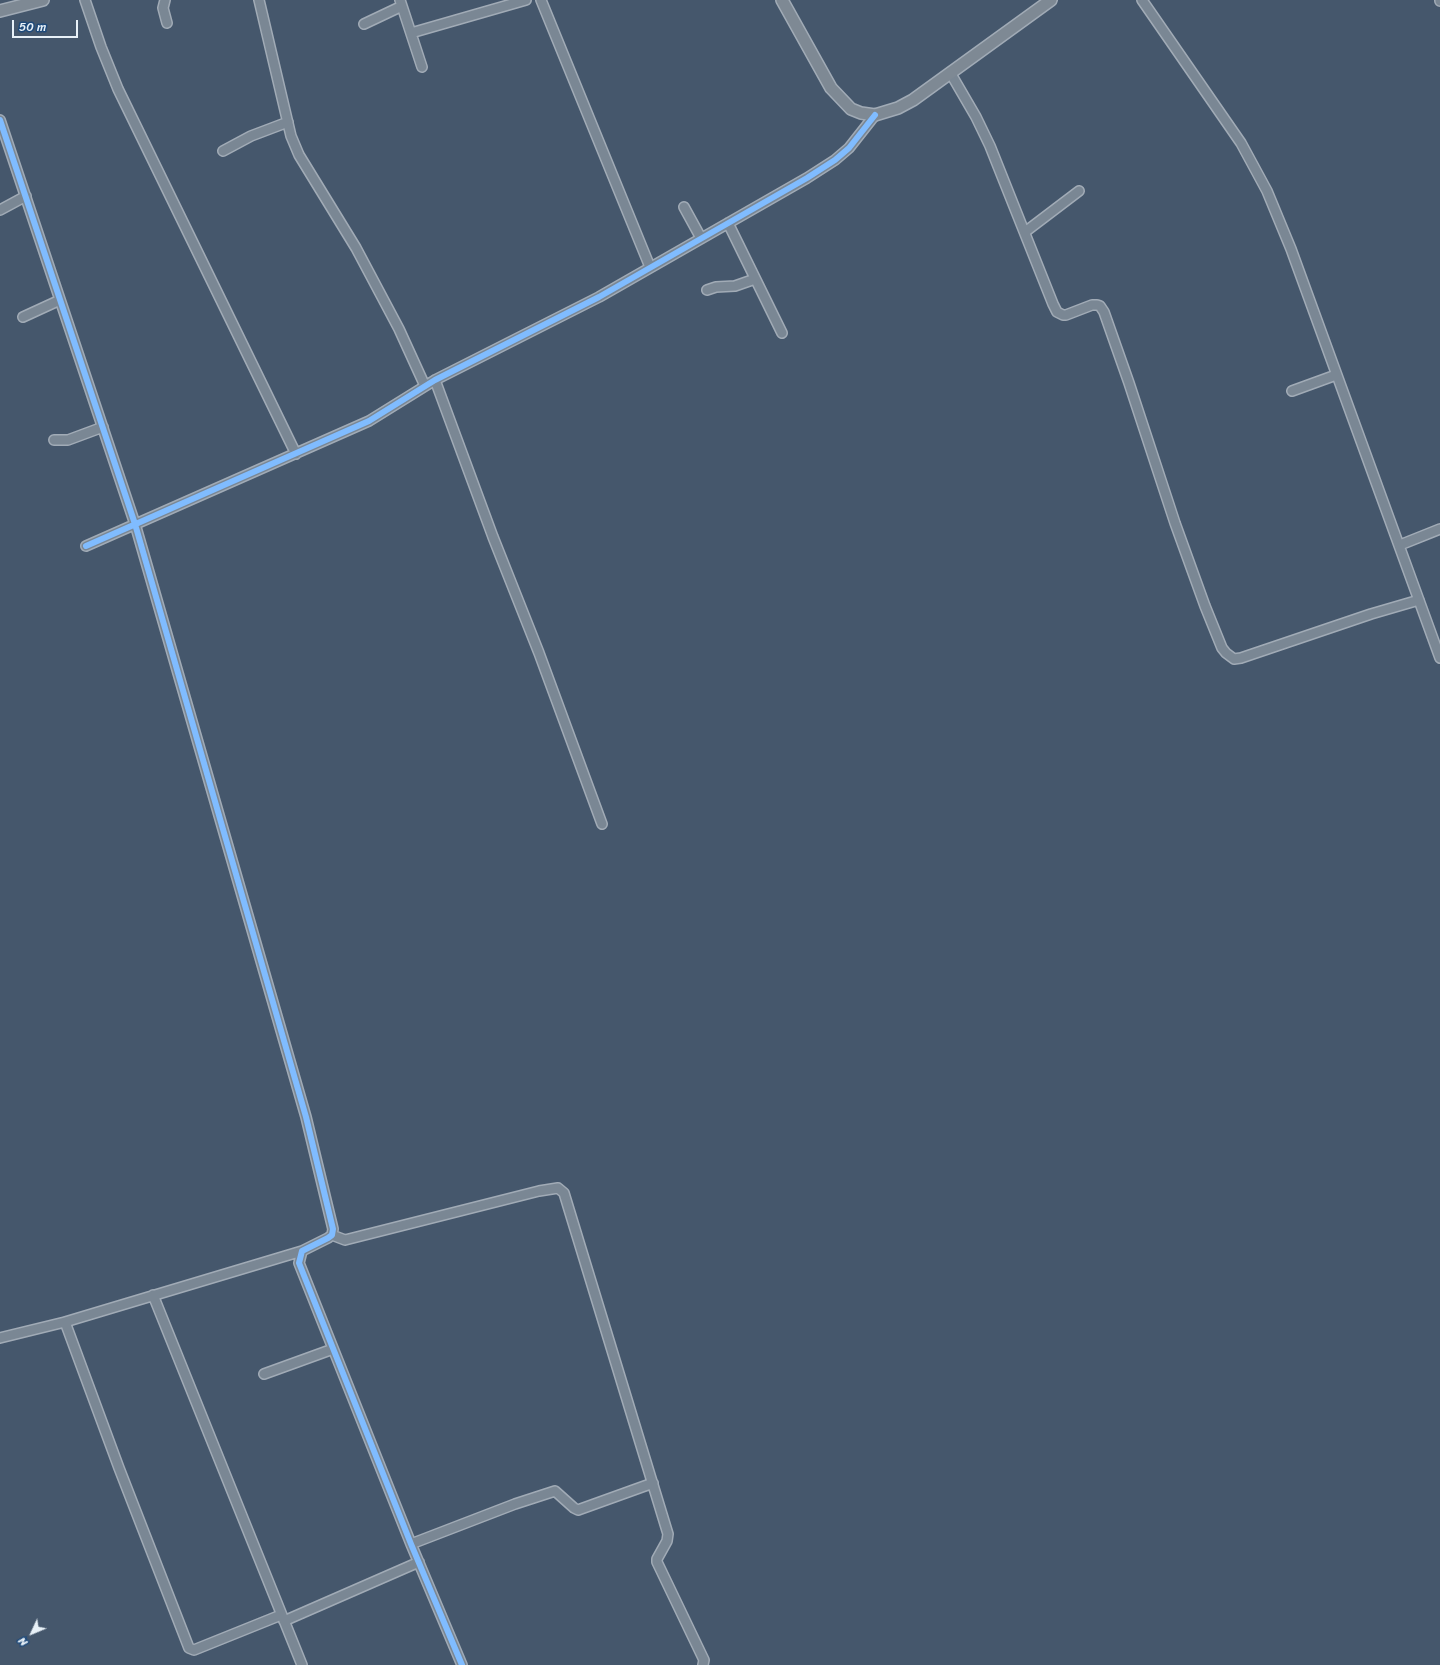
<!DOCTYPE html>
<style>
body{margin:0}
#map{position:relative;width:1440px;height:1665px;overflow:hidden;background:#45576c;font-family:Sriracha,sans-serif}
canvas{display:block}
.north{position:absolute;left:12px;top:1613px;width:40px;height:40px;-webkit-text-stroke:3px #1f4a7a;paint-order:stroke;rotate:226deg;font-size:11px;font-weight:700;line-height:16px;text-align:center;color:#e8f1f8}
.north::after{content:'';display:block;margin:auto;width:14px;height:18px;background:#e8f1f8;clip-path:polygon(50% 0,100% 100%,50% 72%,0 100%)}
.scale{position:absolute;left:12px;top:20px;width:66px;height:18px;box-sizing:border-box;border:2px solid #e8f1f8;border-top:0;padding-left:5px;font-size:12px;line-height:14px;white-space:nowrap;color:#e8f1f8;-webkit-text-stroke:3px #1f4a7a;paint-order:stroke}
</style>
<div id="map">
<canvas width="1440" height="1665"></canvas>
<div class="north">N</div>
<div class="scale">50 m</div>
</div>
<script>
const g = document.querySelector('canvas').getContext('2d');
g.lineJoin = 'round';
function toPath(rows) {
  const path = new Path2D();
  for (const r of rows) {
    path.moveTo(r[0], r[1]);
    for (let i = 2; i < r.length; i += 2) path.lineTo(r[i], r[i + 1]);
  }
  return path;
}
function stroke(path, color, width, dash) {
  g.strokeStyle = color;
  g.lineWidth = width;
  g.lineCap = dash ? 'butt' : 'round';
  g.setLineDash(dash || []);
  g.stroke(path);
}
const minor = toPath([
 [85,0,101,47,118,89,296,454],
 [165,0,163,8,167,23],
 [259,0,291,136,299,155,356,248,399,329,425,386],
 [400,0,422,67],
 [541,0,650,267],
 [1142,0,1241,143,1267,191,1291,249,1440,658],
 [1440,0,1440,1],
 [364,24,402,6],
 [411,33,526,0],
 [951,74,976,117,990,146,1053,304,1057,312,1063,315,1066,315,1092,305,1097,305,1100,306,1104,312,1129,383,1175,523,1205,606,1222,648,1226,653,1234,659,1241,658,1371,614,1419,600],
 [0,120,135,524,306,1117,333,1229,332,1235,328,1238,302,1251,299,1263,411,1544,462,1665],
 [223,151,251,136,288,122],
 [684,207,701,238],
 [0,210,26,196],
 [728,223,782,333],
 [1025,232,1079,191],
 [707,290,716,287,735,286,755,279],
 [23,317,60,300],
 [435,380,493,537,539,653,602,824],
 [1292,391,1336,375],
 [54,440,68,440,103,427],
 [1400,545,1440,529],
 [86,546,369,421,435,380,599,297,807,178,835,160,849,148,875,115],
 [332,1235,345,1240,539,1191,558,1188,564,1193,668,1534,667,1541,657,1559,657,1562,704,1660,703,1665],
 [153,1295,302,1665],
 [65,1322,119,1468,189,1648,194,1650,281,1615],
 [0,1338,65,1322,302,1251],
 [264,1374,333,1349],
 [411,1544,515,1504,555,1491,574,1508,578,1510,653,1483],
 [284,1621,419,1562]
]);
const major = toPath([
 [782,0,831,88,851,109,861,113,875,115,898,108,913,100,1051,0],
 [0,11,43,0]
]);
stroke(minor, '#a1abb6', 12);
stroke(major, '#a1abb6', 14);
stroke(minor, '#7a8794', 9);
stroke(major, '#7e8994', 11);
stroke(toPath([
 [0,120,135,524,306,1117,333,1229,332,1235,328,1238,302,1251,299,1263,411,1544,462,1665],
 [86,546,369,421,435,380,599,297,807,178,835,160,849,148,875,115]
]), '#80bcff', 6);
</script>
